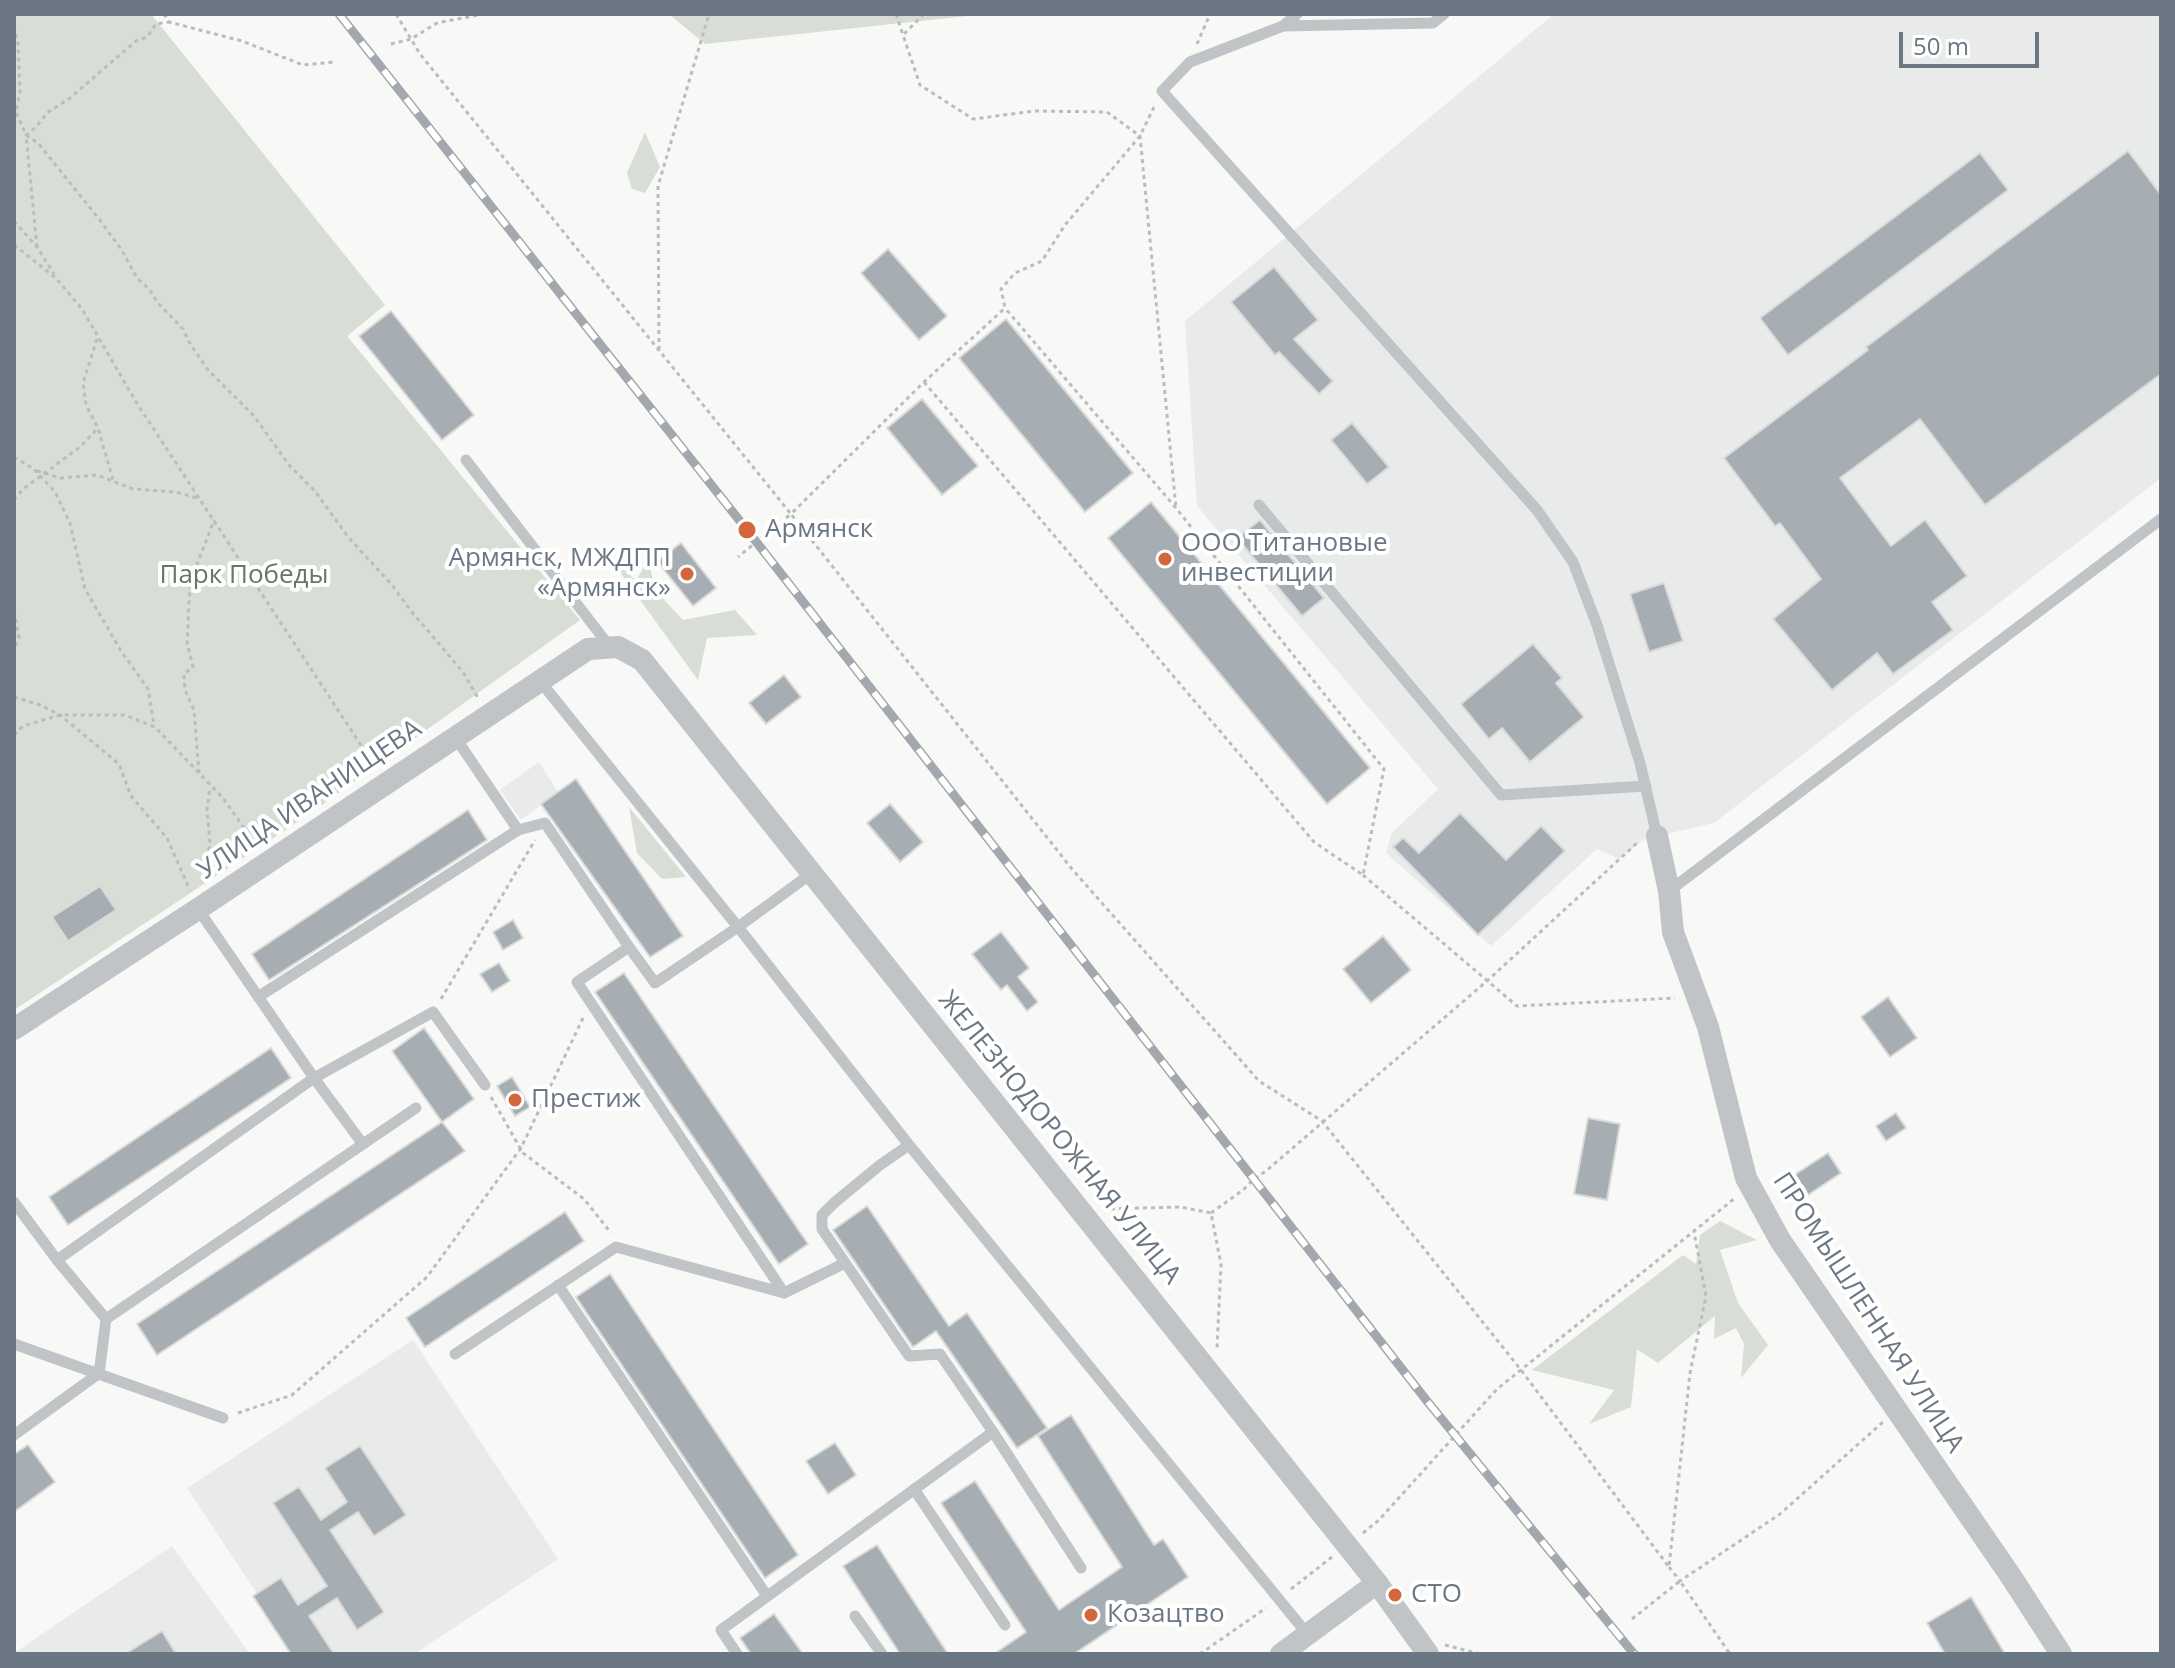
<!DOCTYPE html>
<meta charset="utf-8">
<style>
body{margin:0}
#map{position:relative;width:2175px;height:1668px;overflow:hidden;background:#f8f8f6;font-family:"Open Sans",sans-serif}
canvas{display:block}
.frame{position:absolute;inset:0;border:16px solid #6b7884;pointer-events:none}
.scale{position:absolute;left:1899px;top:32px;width:140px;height:36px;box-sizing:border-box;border:4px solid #6b7884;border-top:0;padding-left:10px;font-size:24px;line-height:28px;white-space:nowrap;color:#6b7884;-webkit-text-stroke:6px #fff;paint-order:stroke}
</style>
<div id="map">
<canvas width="2175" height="1668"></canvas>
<div class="frame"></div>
<div class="scale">50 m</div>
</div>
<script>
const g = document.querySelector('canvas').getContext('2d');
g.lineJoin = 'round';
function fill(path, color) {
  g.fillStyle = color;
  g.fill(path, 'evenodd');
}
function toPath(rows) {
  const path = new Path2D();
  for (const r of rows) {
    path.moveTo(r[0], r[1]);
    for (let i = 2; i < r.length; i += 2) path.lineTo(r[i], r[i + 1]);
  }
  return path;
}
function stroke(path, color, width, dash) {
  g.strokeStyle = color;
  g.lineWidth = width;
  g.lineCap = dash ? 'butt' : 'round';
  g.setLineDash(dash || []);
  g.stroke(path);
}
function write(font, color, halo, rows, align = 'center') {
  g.font = font + ' "Open Sans",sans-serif';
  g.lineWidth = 8;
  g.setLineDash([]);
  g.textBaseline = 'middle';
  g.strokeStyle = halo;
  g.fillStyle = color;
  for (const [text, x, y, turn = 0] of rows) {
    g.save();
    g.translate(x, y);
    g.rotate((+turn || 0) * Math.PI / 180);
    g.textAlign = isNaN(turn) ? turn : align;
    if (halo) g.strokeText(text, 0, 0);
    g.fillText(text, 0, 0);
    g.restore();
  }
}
fill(toPath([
 [1554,14,2161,14,2161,478,1714,823,1644,839,1619,859,1597,849,1491,946,1386,853,1391,834,1438,789,1197,506,1185,321],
 [539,762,558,792,521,820,500,790],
 [413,1340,558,1559,414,1654,297,1654,187,1488],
 [172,1546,250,1654,14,1654,14,1653]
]), '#e9eaea');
fill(toPath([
 [14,14,151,14,385,305,347,336,580,620,305,817,14,1010],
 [669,14,986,14,705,44],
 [645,132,660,167,645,193,632,189,627,173],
 [601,546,636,581,649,558,654,589,683,620,735,610,757,635,707,638,698,680],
 [629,807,686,877,662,879,637,853],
 [1720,1221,1757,1240,1720,1250,1738,1303,1768,1345,1741,1378,1744,1344,1736,1328,1714,1339,1715,1316,1658,1363,1637,1349,1631,1407,1589,1424,1614,1390,1532,1370,1683,1255,1696,1264,1700,1235]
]), '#d8ddd6');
const building = toPath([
 [2128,151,2161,195,2161,374,1985,505,1920,419,1840,478,1891,546,1925,520,1967,576,1932,602,1953,630,1893,674,1877,653,1832,690,1773,619,1821,579,1780,523,1775,526,1724,458,1868,350,1866,347,2128,151],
 [1980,153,2008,190,1788,355,1760,318,1980,153],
 [888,249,947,316,919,340,861,273,888,249],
 [1274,267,1318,320,1294,339,1333,381,1319,394,1279,352,1275,355,1231,302,1274,267],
 [391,311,474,415,442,440,359,336,391,311],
 [1006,319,1133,473,1085,512,959,358,1006,319],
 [922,399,978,466,942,495,887,428,922,399],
 [1352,423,1389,467,1367,484,1331,440,1352,423],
 [1151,502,1370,768,1327,804,1108,538,1151,502],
 [1260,520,1324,598,1302,616,1237,538,1260,520],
 [681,543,716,588,693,606,657,561,681,543],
 [1664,583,1683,641,1649,652,1630,594,1664,583],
 [1533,644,1562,678,1556,683,1584,717,1530,762,1502,728,1489,739,1461,704,1533,644],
 [784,675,801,697,766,724,749,703,784,675],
 [576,779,683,936,650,957,541,804,576,779],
 [890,804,923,842,900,862,867,823,890,804],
 [468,810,487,840,269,980,252,954,468,810],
 [1460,813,1506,860,1541,826,1565,851,1478,935,1393,847,1403,838,1419,853,1460,813],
 [100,886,116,910,68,941,52,917,100,886],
 [513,920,523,938,503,950,493,932,513,920],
 [1001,932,1029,968,1018,977,1038,1002,1027,1011,1007,985,1001,990,972,954,1001,932],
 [1383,936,1411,970,1371,1003,1343,969,1383,936],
 [499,963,510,981,492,992,480,974,499,963],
 [624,973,808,1244,779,1264,595,992,624,973],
 [1888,997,1917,1038,1890,1057,1861,1017,1888,997],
 [424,1028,474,1099,442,1122,392,1051,424,1028],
 [271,1048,291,1078,68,1225,49,1197,271,1048],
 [512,1077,530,1107,515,1116,497,1086,512,1077],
 [1896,1113,1906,1128,1886,1141,1876,1126,1896,1113],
 [1588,1118,1620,1124,1607,1200,1574,1194,1588,1118],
 [442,1122,465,1151,157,1355,137,1324,442,1122],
 [1828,1153,1841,1173,1802,1199,1788,1179,1828,1153],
 [867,1206,949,1326,967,1313,1047,1428,1017,1448,936,1331,913,1347,833,1230,867,1206],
 [565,1212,584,1241,425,1347,406,1318,565,1212],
 [610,1274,798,1555,765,1578,576,1297,610,1274],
 [1071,1415,1154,1545,1163,1539,1188,1577,1074,1654,994,1654,1026,1632,941,1503,975,1481,1059,1610,1122,1567,1038,1436,1071,1415],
 [835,1443,856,1475,828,1494,806,1461,835,1443],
 [28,1445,55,1482,14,1512,14,1454,28,1445],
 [360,1446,406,1515,374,1536,358,1512,330,1530,384,1612,357,1630,337,1598,309,1616,334,1654,291,1654,253,1596,281,1578,298,1605,327,1586,273,1503,299,1487,321,1520,347,1502,325,1468,360,1446],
 [877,1545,948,1654,900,1654,843,1566,877,1545],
 [1971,1597,2005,1654,1945,1654,1927,1623,1971,1597],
 [774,1614,803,1654,751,1654,740,1638,774,1614],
 [162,1631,176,1654,125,1654,162,1631]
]);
fill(building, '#a6adb3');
stroke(building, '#dadad9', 2);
stroke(toPath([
 [164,14,169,22,242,41,303,65,335,62],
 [396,14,420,54,791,514,738,557],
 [896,14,903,35],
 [924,14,903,35,920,85,973,119,1035,111,1107,112,1140,136,1176,508],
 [14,26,18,44,20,91,16,112,26,135,38,143,99,219,121,249,137,278,150,290,157,302,183,329,189,342,208,370,254,416,289,465,314,490,348,537,392,585,411,611,463,672,478,698],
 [391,44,411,39,437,23,483,14],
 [1197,44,1210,14],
 [1154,107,1140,136,1065,225,1042,261,1015,273,1001,289,1005,308,924,382,791,514,1072,869,1259,1081,1322,1121,1521,1370,1669,1567,1690,1373,1706,1296,1694,1232],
 [14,221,37,247,54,274],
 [14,245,56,278,82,309,136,402,374,765],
 [37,247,26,135,36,127,47,113,70,98,136,41,147,37,156,24,169,22],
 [97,339,83,383,86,405,98,428,113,480],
 [659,350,658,186,709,14],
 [924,382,1314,842,1363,875,1384,769,1176,508,1005,308],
 [14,457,34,469,55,492,70,523,85,589,121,651,148,689,154,725],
 [37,471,61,478,97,475,133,489,176,492,197,498],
 [14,500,23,489,80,447,98,428],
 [14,611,19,638,14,648],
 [14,654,14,657],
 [14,697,40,705,60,715,119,764,131,796,167,838,190,890],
 [14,735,23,726,60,715,125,715,155,727,223,798,256,845],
 [199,773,194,710,185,690,184,674,193,667,187,643,190,583,214,520],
 [1363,875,1517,1006,1675,998],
 [203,882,210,843,207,810,210,787],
 [441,999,535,840],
 [491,1097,523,1153,584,1199,611,1233],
 [1103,1209,1181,1207,1211,1213,1221,1264,1217,1348],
 [1211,1213,1243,1190,1254,1179,1266,1171,1487,981,1637,843],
 [238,1413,292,1395,427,1277,521,1148,583,1018],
 [1363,1533,1379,1520,1497,1389,1734,1199],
 [1669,1567,1680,1581,1780,1514,1883,1422],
 [1291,1589,1332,1557],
 [1632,1619,1680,1581,1730,1654],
 [1445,1645,1480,1654],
 [1200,1654,1266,1608]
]), '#babdbf', 3, [4, 4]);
stroke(toPath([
 [1297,14,1283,26,1190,62,1162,91,1537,510,1573,562,1597,625,1640,763,1657,836],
 [1283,26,1433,23,1444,14],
 [466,460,610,647],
 [1259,505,1501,795,1646,786],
 [540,681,738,927,909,1145,1308,1635],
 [455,737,518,830,545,823,629,947,655,983,738,927,812,873],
 [1669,891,2161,519],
 [198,909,314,1078,362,1143],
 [629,947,577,982,784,1293,845,1263],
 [258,997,518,830],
 [909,1145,880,1165,834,1203,822,1215,822,1229,909,1356,940,1354,993,1432,1081,1568],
 [14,1202,57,1260,106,1319,99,1374],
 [57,1260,314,1078,433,1012,485,1085],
 [558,1285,767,1596],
 [106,1319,416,1108],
 [14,1344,223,1418],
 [455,1354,616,1247,784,1293],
 [14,1435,98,1374],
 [914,1489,1005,1625],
 [855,1616,882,1654],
 [737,1654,721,1630,993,1432]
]), '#c0c4c7', 11);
stroke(toPath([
 [1657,836,1669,891,1673,932,1708,1027,1746,1178,1780,1240,2012,1578,2061,1654],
 [14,1029,198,909,588,649,618,647,642,660,1377,1583,1428,1654],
 [1281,1654,1377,1583]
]), '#c0c4c7', 22);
const rail = toPath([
 [339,14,747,530,1427,1401,1634,1654]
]);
stroke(rail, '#a2a8ad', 9);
stroke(rail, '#fff', 6, [18]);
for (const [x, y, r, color] of [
 [747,530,10,"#d3663c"],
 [1165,559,8,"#d3663c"],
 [687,574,8,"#d3663c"],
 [515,1100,8,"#d3663c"],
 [1395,1595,8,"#d3663c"],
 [1091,1615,8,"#d3663c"]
]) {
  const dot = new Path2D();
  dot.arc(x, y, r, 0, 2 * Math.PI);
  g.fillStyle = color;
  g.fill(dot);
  stroke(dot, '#fff', 3);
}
write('26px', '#6b7884', '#fff', [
 ["Армянск",765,530],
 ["ООО Титановые",1181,544],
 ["инвестиции",1181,574],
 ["Армянск, МЖДПП",671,559,"right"],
 ["«Армянск»",671,589,"right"],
 ["Престиж",531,1100],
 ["СТО",1411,1595],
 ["Козацтво",1107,1615]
], 'left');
write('26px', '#677765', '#fff', [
 ["Парк Победы",244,576]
]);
write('26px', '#6b7884', '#fff', [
 ["УЛИЦА ИВАНИЩЕВА",310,800,-34],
 ["ЖЕЛЕЗНОДОРОЖНАЯ УЛИЦА",1059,1138,51],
 ["ПРОМЫШЛЕННАЯ УЛИЦА",1868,1313,57]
]);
</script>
